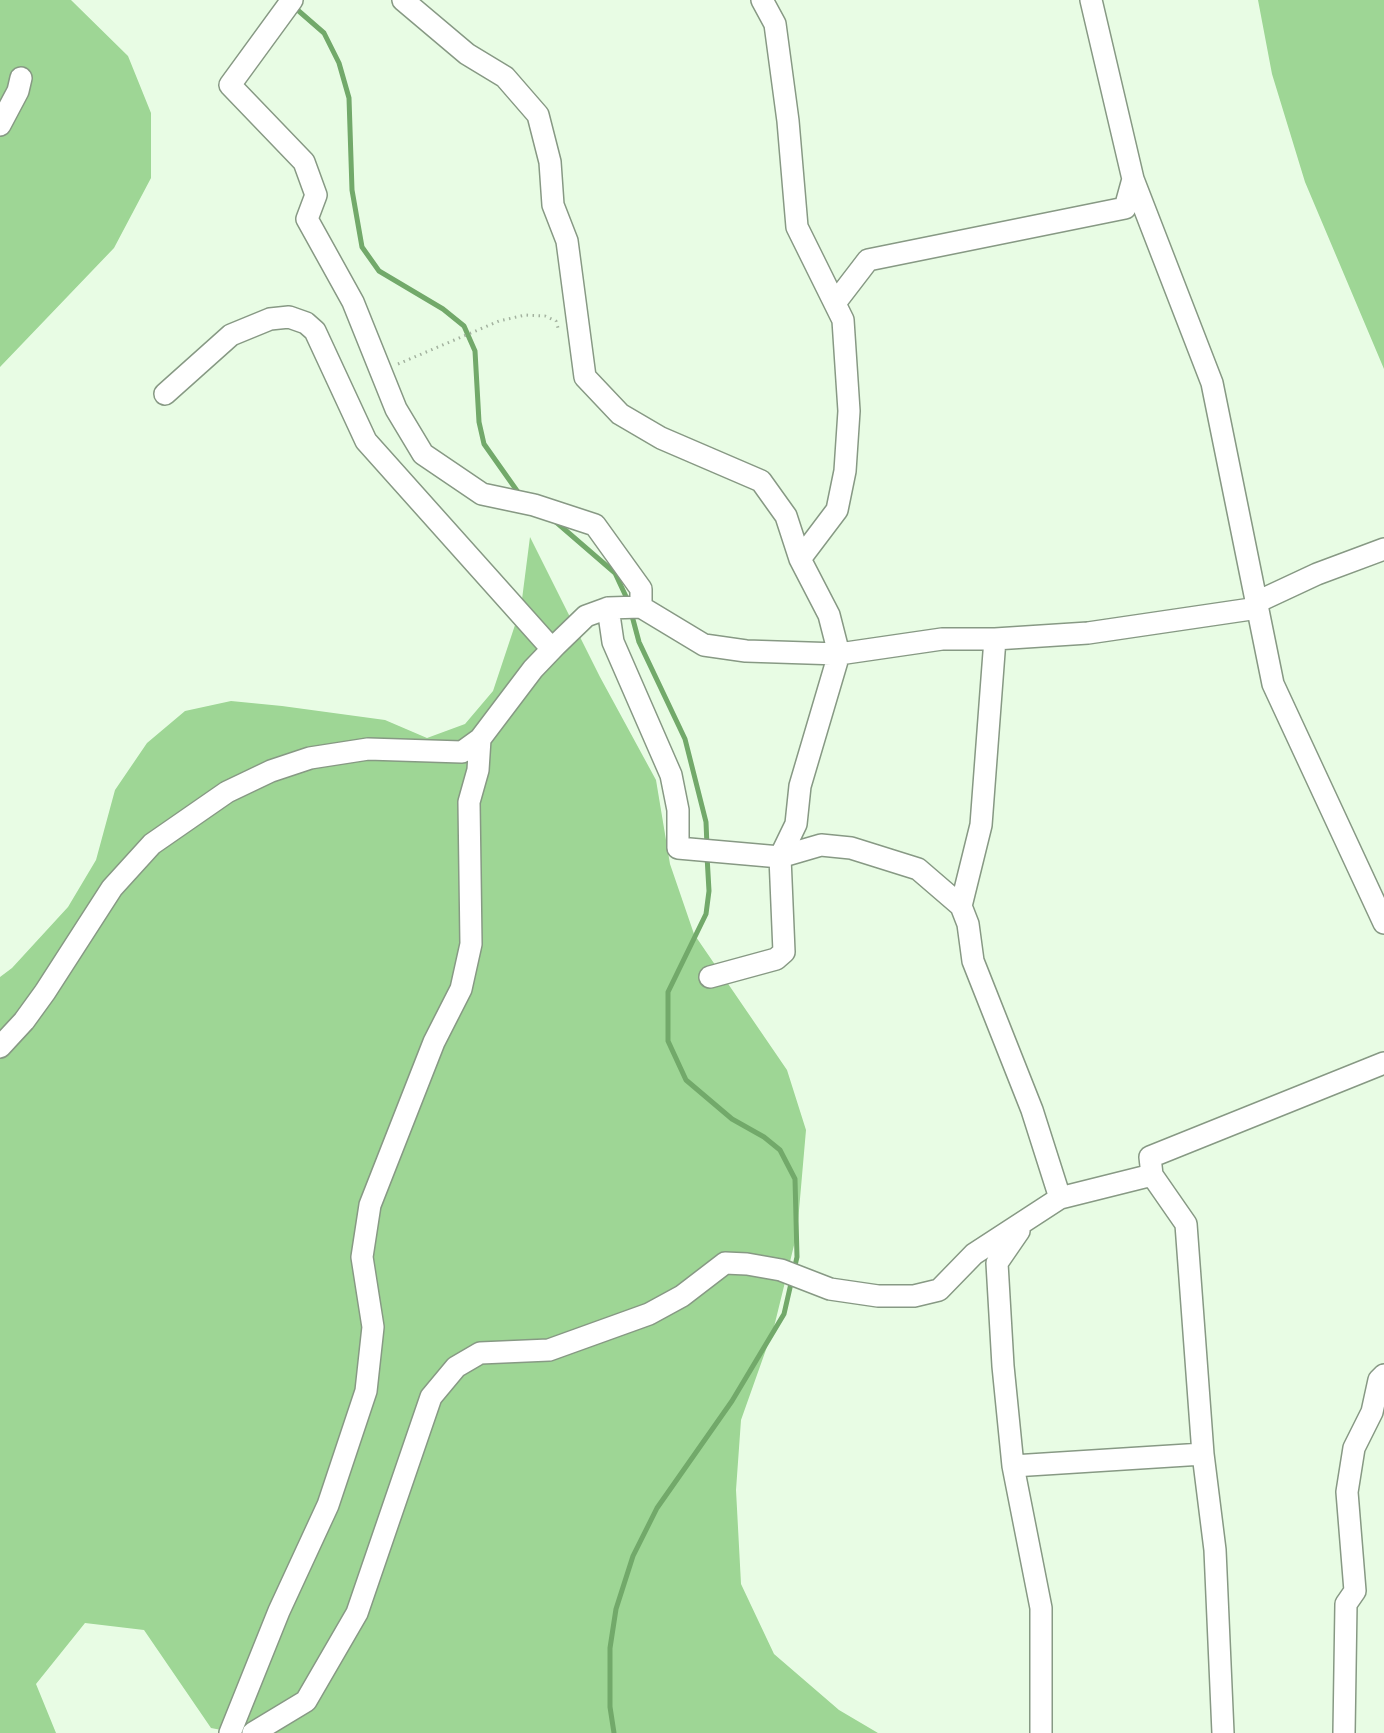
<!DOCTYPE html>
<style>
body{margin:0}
canvas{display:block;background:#e8fce4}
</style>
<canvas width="1384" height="1733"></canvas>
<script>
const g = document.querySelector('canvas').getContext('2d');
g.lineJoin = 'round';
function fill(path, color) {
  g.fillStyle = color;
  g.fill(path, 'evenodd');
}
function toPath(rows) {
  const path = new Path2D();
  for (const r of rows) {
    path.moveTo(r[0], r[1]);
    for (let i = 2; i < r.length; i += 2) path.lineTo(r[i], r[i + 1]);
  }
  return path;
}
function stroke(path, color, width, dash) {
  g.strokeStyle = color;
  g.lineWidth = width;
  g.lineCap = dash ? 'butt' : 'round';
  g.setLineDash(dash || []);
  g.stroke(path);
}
fill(toPath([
 [0,0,71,0,128,56,151,113,151,178,114,248,0,367],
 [1258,0,1384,0,1384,369,1305,182,1272,74],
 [530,537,600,677,656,780,670,864,694,934,787,1070,806,1130,797,1233,774,1327,741,1420,736,1490,741,1584,774,1654,839,1710,878,1733,237,1733,211,1728,144,1630,85,1623,36,1684,56,1733,0,1733,0,977,12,968,68,907,96,860,115,790,147,743,185,711,231,701,282,706,385,720,427,738,465,724,493,691,521,607]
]), '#9ed695');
stroke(toPath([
 [293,6,324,33,339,63,349,98,352,190,362,247,379,271,443,309,464,326,475,351,479,422,484,444,520,495],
 [556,522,615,573,629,603],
 [631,612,639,642,685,739,706,822,707,846],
 [707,856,709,891,706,914,668,992,668,1041,686,1080,732,1119,764,1137,780,1150,795,1179,797,1257,794,1270],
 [614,1733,610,1707,610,1648,616,1609,633,1556,657,1508,732,1401,784,1314,792,1279]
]), '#72a96a', 5);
const minor = toPath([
 [292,0,230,85,304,162,316,195,307,219,353,302,396,409,423,454,482,494,534,505,595,525,641,589,641,607],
 [403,0,467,54,505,77,538,115,550,162,553,205,567,241,585,377,620,414,661,438,761,481,786,516,800,559,829,615,839,654,800,786,796,824,780,857,821,845,851,848,918,869,961,906,968,924,973,961,1032,1110,1060,1198,1152,1175,1150,1157,1384,1063],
 [762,0,775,24,788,121,797,227,843,320,849,411,845,471,837,510,800,559],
 [1091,0,1133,179,1212,383,1273,684,1384,923],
 [0,125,18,91,21,78],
 [835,303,868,260,1125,208,1133,179],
 [165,394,231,335,270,319,289,317,306,323,315,331,366,441,552,649],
 [1257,602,1317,574,1384,549],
 [608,608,613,642,671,775,678,810,678,848,780,857,784,952,776,959,710,977],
 [961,906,981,825,995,639],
 [0,1047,24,1021,45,992,112,888,152,844,227,792,271,771,310,758,368,749,462,752,480,739,533,669,556,645,586,616,608,608,641,607,704,645,746,651,839,654,942,639,995,639,1088,633,1258,608],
 [1152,1175,1186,1224,1203,1454,1215,1550,1223,1733],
 [1019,1231,997,1263,1003,1366,1013,1466,1041,1608,1041,1733],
 [1013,1466,1203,1454],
 [230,1733,279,1611,328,1505,366,1391,373,1327,362,1257,370,1205,434,1042,461,989,471,944,469,802,478,770,480,739],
 [253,1733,306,1701,357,1613,431,1397,456,1367,480,1353,549,1350,649,1314,682,1296,725,1263,747,1264,781,1270,830,1289,878,1296,914,1296,939,1290,974,1254,1060,1198],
 [1344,1733,1346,1604,1355,1591,1347,1492,1354,1448,1372,1412,1379,1380,1384,1375]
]);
stroke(minor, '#879984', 24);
stroke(toPath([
 [398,364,499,321,525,315,545,316,556,321,558,328]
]), '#a3b29f', 3, [1.5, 4.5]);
stroke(minor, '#fff', 21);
</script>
